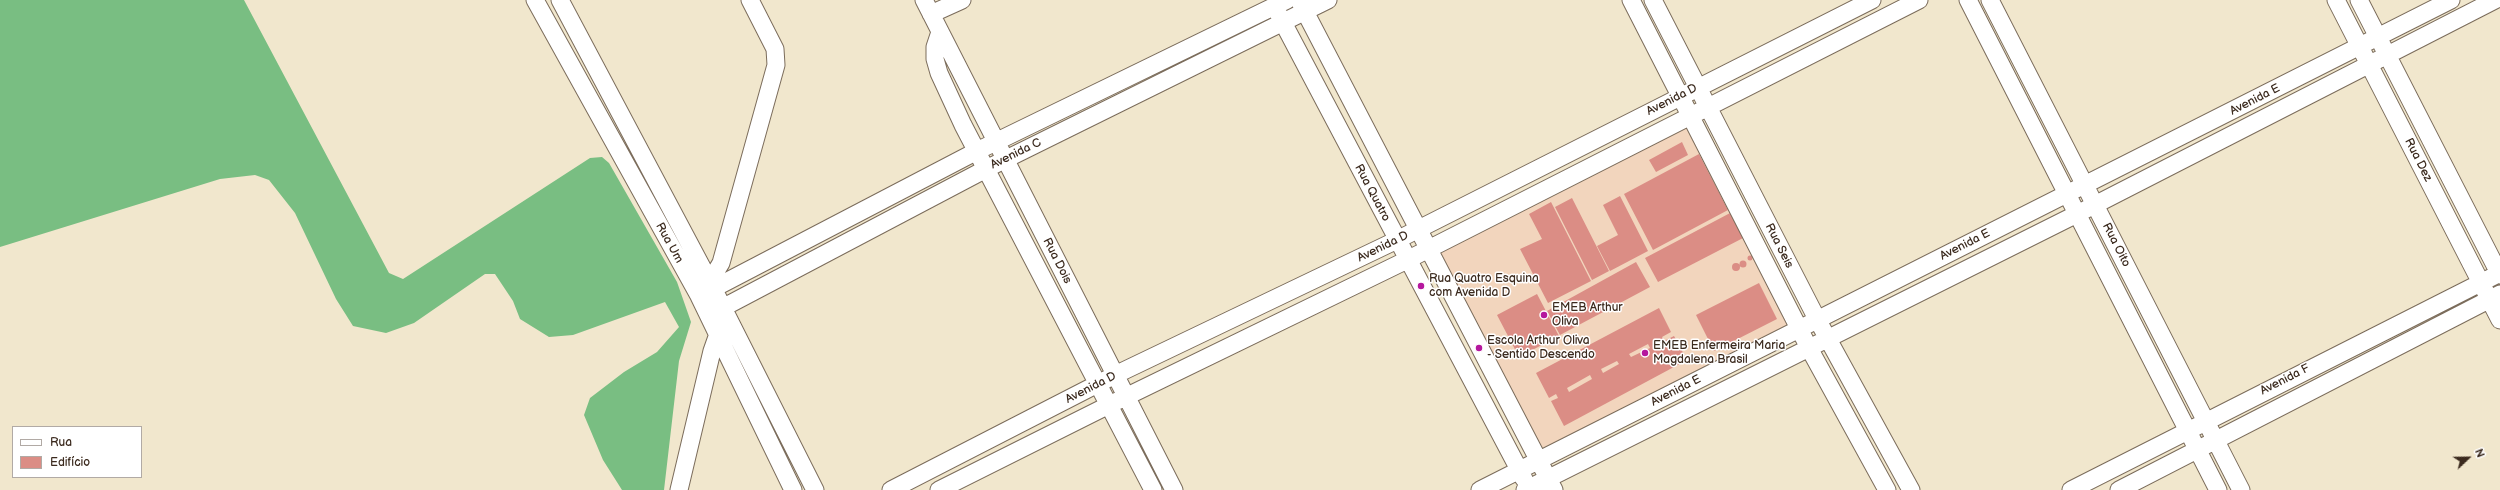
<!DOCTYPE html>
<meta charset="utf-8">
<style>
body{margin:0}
#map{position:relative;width:2500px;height:490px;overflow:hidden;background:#f1e7cd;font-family:"Balsamiq Sans",sans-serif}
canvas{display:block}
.legend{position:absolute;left:12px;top:426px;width:130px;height:52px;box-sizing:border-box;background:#fff;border:1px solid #b1aaa5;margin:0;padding:5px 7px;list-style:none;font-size:12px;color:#3b2a1e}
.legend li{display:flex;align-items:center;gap:8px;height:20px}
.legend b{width:20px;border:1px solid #b1aaa5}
.north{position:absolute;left:2448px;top:438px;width:40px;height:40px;-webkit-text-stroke:3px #fff;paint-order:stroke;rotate:68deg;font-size:11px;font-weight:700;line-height:16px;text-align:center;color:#3b2a1e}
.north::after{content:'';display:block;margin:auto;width:14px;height:18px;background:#3b2a1e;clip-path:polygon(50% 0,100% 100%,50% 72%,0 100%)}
</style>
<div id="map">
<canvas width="2500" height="490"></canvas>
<ul class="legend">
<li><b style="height:5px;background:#fff"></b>Rua</li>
<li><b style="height:11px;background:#db8d85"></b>Edifício</li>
</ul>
<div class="north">N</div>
</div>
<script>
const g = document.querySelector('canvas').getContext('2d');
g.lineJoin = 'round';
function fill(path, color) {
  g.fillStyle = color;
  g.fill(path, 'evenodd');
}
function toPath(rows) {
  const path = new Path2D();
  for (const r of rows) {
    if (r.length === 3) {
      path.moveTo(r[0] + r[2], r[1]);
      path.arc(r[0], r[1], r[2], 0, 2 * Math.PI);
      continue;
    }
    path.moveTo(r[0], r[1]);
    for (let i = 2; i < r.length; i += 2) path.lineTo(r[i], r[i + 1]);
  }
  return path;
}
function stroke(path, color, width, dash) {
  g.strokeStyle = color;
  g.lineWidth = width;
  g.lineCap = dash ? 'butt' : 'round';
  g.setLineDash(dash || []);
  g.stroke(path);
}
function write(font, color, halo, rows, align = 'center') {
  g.font = font + ' "Balsamiq Sans",sans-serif';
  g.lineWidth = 3;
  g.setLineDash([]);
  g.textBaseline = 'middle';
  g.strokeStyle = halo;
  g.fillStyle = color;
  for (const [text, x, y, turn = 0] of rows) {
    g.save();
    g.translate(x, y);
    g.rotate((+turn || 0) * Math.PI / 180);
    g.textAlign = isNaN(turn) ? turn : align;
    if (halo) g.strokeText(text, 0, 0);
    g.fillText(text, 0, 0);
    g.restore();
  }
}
fill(toPath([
 [1687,125,1792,326,1540,457,1430,250]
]), '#f2d5bd');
fill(toPath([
 [0,0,244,0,389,273,403,279,590,158,602,157,609,163,677,282,691,322,679,361,664,490,622,490,603,460,584,415,590,398,624,372,657,352,679,327,665,302,573,335,549,337,520,319,513,301,495,274,485,274,414,323,386,333,353,326,336,299,295,213,269,180,255,175,220,179,0,247]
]), '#79be82');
fill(toPath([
 [1682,142,1688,155,1656,172,1649,160],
 [1699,154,1728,210,1653,250,1624,194],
 [1620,196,1648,251,1610,271,1597,246,1618,235,1603,205],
 [1572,198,1609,271,1592,280,1555,207],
 [1551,202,1591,281,1548,303,1520,249,1542,239,1529,214],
 [1732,212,1745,237,1658,282,1645,258],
 [1750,258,2.5],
 [1743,264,3.5],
 [1636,262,1650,287,1560,335,1547,311],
 [1736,267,4],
 [1759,283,1777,319,1714,351,1696,315],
 [1537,294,1559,336,1519,357,1497,315],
 [1659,308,1671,332,1662,337,1664,341,1674,336,1687,360,1564,426,1551,401,1558,398,1556,394,1549,398,1536,373],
 [1648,344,1650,348,1631,357,1629,354],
 [1617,361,1619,364,1603,373,1601,369],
 [1590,375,1592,379,1569,392,1567,388]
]), '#db8d85');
const minor = toPath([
 [535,0,699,296,793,490],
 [560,0,713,288,815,490],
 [924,0,1174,490],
 [1299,0,1554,490],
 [1631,0,1809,348,1887,490],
 [1653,0,1817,319,1911,490],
 [1968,0,2218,490],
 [1990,0,2241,490],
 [2336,0,2500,320],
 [2359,0,2500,275],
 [1278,13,1524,479],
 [931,14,962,0],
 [940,32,935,47,935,59,939,73,963,125,1153,490],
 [700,287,709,283,721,263,776,65,775,49,750,0],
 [699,296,977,151,1287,0],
 [709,315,986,169,1328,0],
 [679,490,712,351,718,334,721,330],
 [891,490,1115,375,1397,240,1872,0],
 [939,490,1109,405,1407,260,1919,0],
 [1480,490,2451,0],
 [1525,490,2077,214,2495,0],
 [2071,490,2500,273],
 [2119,490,2500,294]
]);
stroke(minor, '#7b6c5b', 19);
stroke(minor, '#fff', 17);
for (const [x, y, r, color] of [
 [1421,286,4,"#b5179e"],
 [1544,315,4,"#b5179e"],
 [1479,348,4,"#b5179e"],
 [1645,353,4,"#b5179e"]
]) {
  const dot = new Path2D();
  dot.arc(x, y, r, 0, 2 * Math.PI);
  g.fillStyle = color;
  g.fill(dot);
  stroke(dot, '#fff', 1.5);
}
write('12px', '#3b2a1e', '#fff', [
 ["Avenida D",1672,100,-27],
 ["Avenida E",2255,100,-27],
 ["Avenida C",1016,154,-26],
 ["Rua Dez",2418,160,63],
 ["Rua Quatro",1372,193,62],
 ["Rua Um",669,243,61],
 ["Avenida E",1965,245,-27],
 ["Rua Oito",2116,245,63],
 ["Rua Seis",1779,246,63],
 ["Avenida D",1383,247,-26],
 ["Rua Dois",1057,261,63],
 ["Avenida F",2285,380,-27],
 ["Avenida D",1091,388,-27],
 ["Avenida E",1676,391,-27]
]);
write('12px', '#3b2a1e', '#fff', [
 ["Rua Quatro Esquina",1429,279],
 ["com Avenida D",1429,293],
 ["EMEB Arthur",1552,308],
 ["Oliva",1552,322],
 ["Escola Arthur Oliva",1487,341],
 ["- Sentido Descendo",1487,355],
 ["EMEB Enfermeira Maria",1653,346],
 ["Magdalena Brasil",1653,360]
], 'left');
</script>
